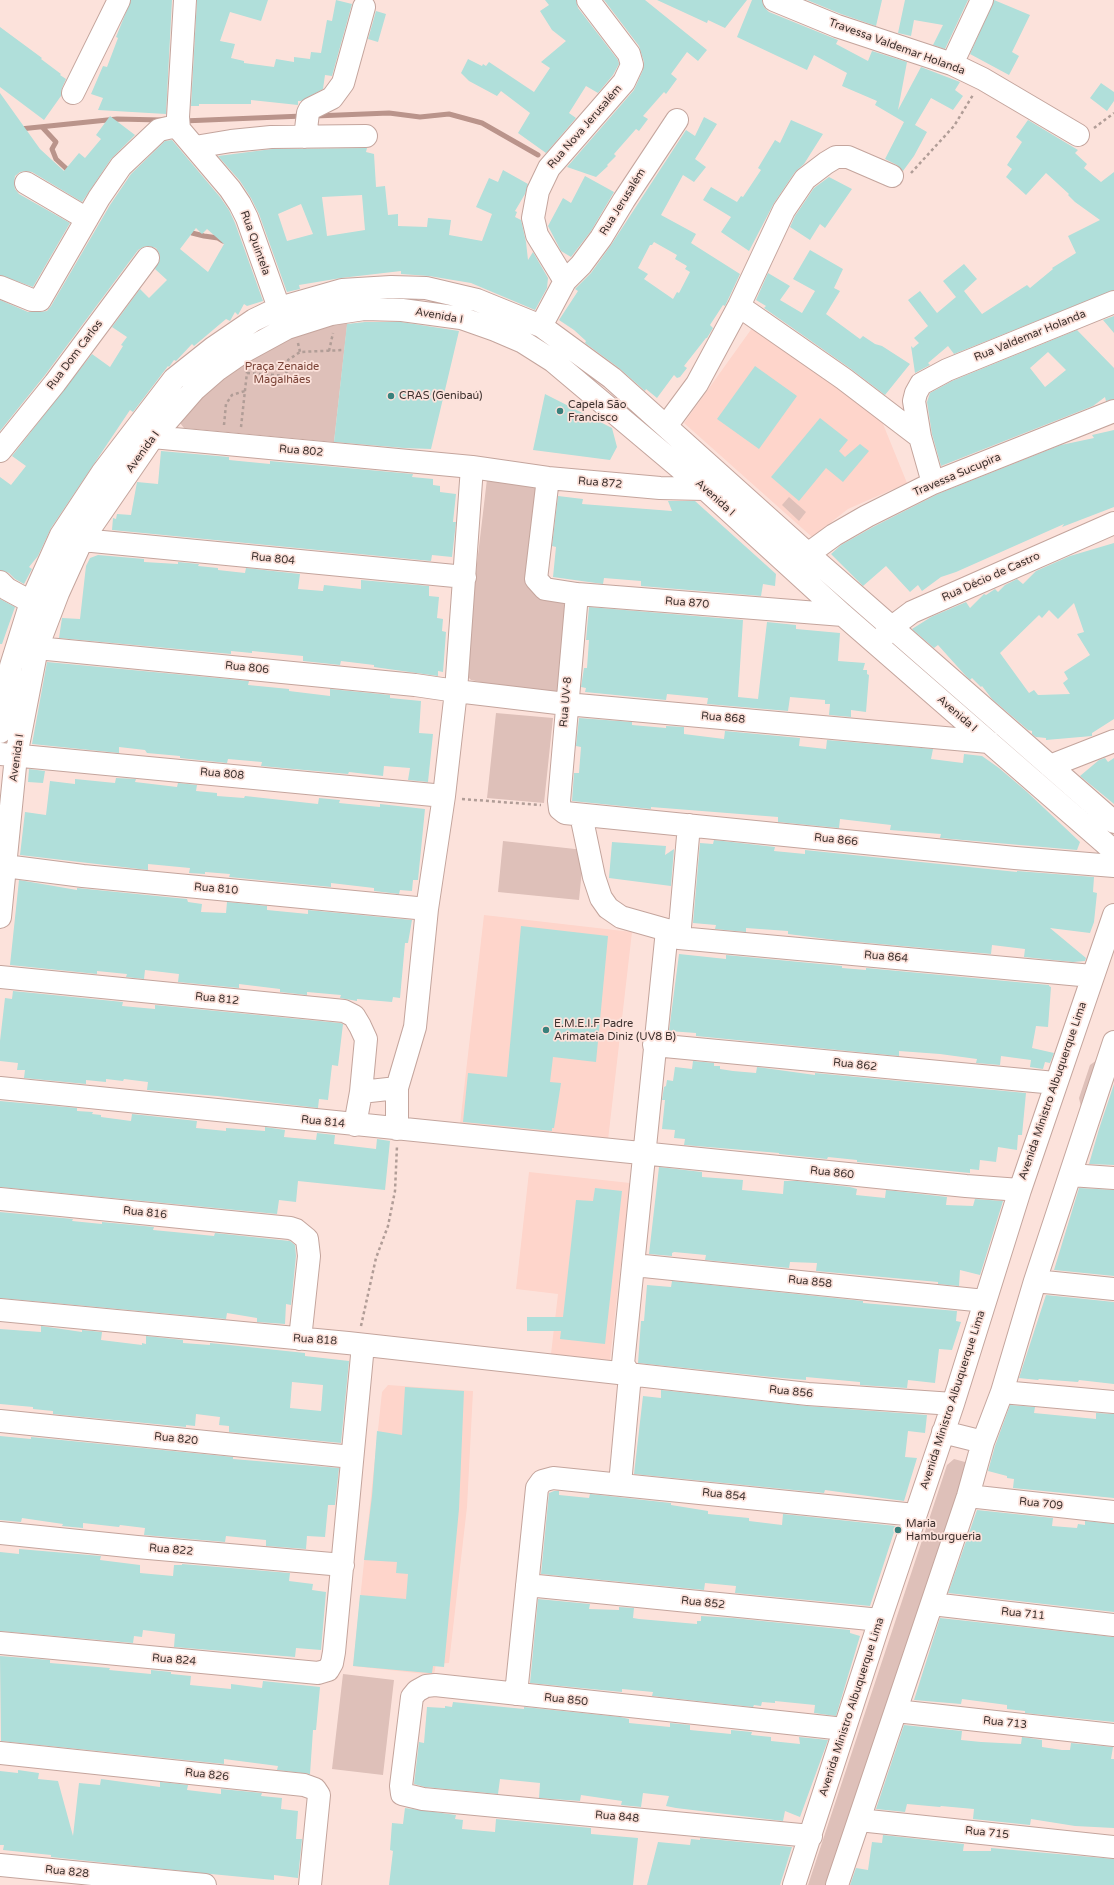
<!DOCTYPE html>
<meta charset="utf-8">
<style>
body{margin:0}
canvas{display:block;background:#fce2db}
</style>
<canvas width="1114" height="1885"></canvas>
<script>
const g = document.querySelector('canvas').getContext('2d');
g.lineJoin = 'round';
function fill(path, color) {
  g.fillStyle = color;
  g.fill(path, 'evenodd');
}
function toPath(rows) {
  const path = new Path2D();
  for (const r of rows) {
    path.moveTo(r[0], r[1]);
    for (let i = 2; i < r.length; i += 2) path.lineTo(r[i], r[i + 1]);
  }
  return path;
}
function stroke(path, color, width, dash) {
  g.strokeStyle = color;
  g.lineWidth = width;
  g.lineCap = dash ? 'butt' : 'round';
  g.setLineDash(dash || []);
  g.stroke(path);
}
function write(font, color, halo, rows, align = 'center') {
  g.font = font + ' "Varela Round",sans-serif';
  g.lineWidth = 3.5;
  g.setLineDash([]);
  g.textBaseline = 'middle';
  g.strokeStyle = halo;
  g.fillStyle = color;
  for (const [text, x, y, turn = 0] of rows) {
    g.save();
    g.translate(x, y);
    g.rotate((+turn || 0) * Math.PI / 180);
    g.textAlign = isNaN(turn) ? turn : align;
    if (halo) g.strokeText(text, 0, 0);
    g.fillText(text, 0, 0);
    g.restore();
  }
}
fill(toPath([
 [755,324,881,419,907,483,848,509,812,537,684,423],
 [484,915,632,932,608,1140,460,1124],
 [529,1172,630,1183,610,1360,551,1354,558,1294,516,1289],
 [388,1385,473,1391,467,1507,449,1663,436,1664,434,1675,353,1666,382,1392]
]), '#fed5cb');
fill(toPath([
 [348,317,334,442,184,428,180,423,202,398,229,373,295,332],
 [537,477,531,583,567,604,562,690,551,697,471,680,464,673,487,479],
 [789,497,806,512,799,521,782,505],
 [496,713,553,718,544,803,487,798],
 [503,841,584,850,579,900,498,892],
 [1097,1060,1081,1107,1079,1098,1090,1065],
 [954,1459,965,1462,968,1469,831,1885,808,1885,947,1465],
 [343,1674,394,1680,383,1775,332,1769]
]), '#dec0b9');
stroke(toPath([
 [315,116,389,113,420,117,449,114,482,123,538,155],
 [183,121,303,116],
 [43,128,56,142,52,149,56,159,71,173],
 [20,129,117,119,161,120],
 [188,229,192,233,204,236,218,238,223,241]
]), '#ba948b', 5);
fill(toPath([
 [131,0,172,0,166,114,98,110,103,98,91,94,103,66,107,67,118,38,116,37],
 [197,0,268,0,261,21,230,12,220,41,235,44,231,58,244,61,244,63,274,67,276,59,294,62,294,57,310,59,311,52,321,53,327,20,332,21,336,0,352,4,332,76,325,75,323,89,301,101,298,101,298,105,251,100,251,104,199,104,199,106,191,106],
 [545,0,576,0,578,8,618,60,619,64,613,75,598,93,586,86,569,113,576,118,546,153,518,133,530,113,501,91,497,96,469,81,461,73,468,59,482,66,483,64,486,66,489,62,534,92,550,68,541,62,566,41,552,30,540,11,549,5],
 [604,0,645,0,707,50,698,61,687,52,671,74,677,79,666,94,664,92,643,116,648,119,639,131,636,129,614,154,616,156,607,165,608,166,596,177,567,167,634,90,643,70,644,62,639,46],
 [657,0,747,0,725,28,708,20,707,23],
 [752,0,762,0,764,7,769,12,838,40,836,44,868,61,872,51,907,62,898,110,921,67,960,82,955,90,963,96,953,110,931,98,915,125,927,132,914,156,903,171,897,165,885,159,904,122,875,105,877,101,842,86,847,73,814,55,807,70,737,37],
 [807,0,882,0,876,26,841,14],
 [905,0,968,0,945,49,933,45,943,25,914,20,911,36,898,33],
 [994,0,1030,15,1012,52,1019,56,1009,75,970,54],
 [376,11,386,14,378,42,368,39],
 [0,27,42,58,41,59,61,74,60,75,66,79,62,88,61,96,44,120,0,87],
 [1101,83,1114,92,1114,101,1107,111,1090,98],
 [0,93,40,149,64,171,79,153,85,158,101,139,96,135,110,116,135,135,111,159,82,202,32,172,26,171,20,172,15,176,14,183,15,189,19,194,70,223,33,287,0,275],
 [704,117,717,124,695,159,706,167,694,182,683,175,661,215,696,234,691,243,740,274,725,306,723,305,710,325,713,328,707,338,706,338,684,366,687,368,680,377,677,378,674,375,657,398,646,389,645,391,619,368,585,343,586,341,574,330,559,320,578,291,575,289,591,273,611,245,686,130,695,136],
 [654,242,677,255,675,259,687,266,685,269,690,272,679,293,677,292,673,299,644,279,648,274,638,268,650,245,652,245],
 [791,120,823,134,804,164,795,172,774,203,749,251,721,232,731,217,703,200,711,187,737,202,741,196,743,197,761,170,758,168,775,140,780,143],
 [1028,120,1078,150,1075,153,1087,164,1084,168,1101,182,1114,172,1114,290,954,354,948,346,928,363,930,365,915,373,911,346,913,348,919,343,914,338,928,326,908,300,920,291,937,313,956,297,943,281,964,264,977,279,964,291,982,314,1027,285,1030,288,1053,269,1052,268,1076,253,1068,236,1100,220,1075,202,1068,195,1069,194,1046,173,1026,195,1006,177,1012,169,1007,165,1022,142,1016,137],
 [172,140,220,197,229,210,235,223,263,301,247,306,244,304,238,315,235,312,230,321,226,319,194,346,192,344,176,361,174,360,169,367,168,366,133,412,130,410,51,528,38,556,29,567,32,569,24,584,15,579,9,573,0,570,0,477,11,485,26,466,12,456,92,354,110,367,123,346,121,345,127,337,112,327,140,289,149,298,167,280,155,269,160,259,159,253,156,248,149,246,143,247,138,250,45,375,0,431,0,300,28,312,40,312,47,311,51,306,110,205,131,174,165,141],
 [196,228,202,234,207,229,224,244,208,272,180,249],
 [367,148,366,152,374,154,376,187,385,186,388,215,398,214,398,226,427,227,428,218,451,220,449,235,482,241,492,214,476,207,489,178,498,182,503,170,528,184,525,194,515,211,517,212,515,217,521,220,526,242,528,260,533,252,548,278,547,288,535,310,471,283,429,276,401,274,401,271,341,278,299,285,300,289,287,292,259,214,251,198,240,181,218,156,272,149],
 [362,195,365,230,327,236,322,197],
 [301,204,313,234,287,241,278,214],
 [585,176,614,192,591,231,571,257,561,251,548,226,563,198,571,203],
 [829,177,852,189,825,228,820,224,810,240,790,227,795,216,814,188],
 [810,250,843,269,834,288,840,291,826,314,860,339,863,336,875,344,882,346,910,364,885,395,851,369,764,308,766,306,756,300,768,273,790,286,780,300,802,313,815,291,793,279],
 [1114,316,1114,333,1103,320],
 [365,322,401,322,459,331,431,449,404,448,334,442,347,324],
 [1077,330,1114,368,1114,399,1106,401,1105,397,1093,406,941,466,932,434,927,402,930,393,952,381],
 [1048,352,1066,370,1045,387,1030,368],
 [755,366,797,396,759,449,717,419],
 [545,394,612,428,617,447,610,460,533,450],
 [820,418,848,440,839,451,845,457,860,444,869,451,843,482,826,468,799,501,771,477],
 [1114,430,1114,507,1062,527,1064,524,956,572,941,577,922,591,918,585,910,592,886,566,863,586,831,554,841,545,873,527,938,494,1061,445,1094,438,1092,435],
 [161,451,229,457,229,460,270,464,270,461,413,474,412,477,433,479,433,485,440,486,440,492,456,494,453,522,456,522,452,557,432,555,431,561,112,530,113,518,116,519,117,514,131,515,137,482,158,484],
 [558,496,583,499,582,504,672,511,668,501,695,501,776,574,775,586,763,584,761,596,641,586,641,581,604,578,603,584,553,577,556,547,552,546],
 [1114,543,1114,719,1092,733,1092,736,1046,740,1046,738,1036,737,1032,734,1032,731,1028,730,992,699,982,686,981,687,972,678,970,680,965,675,938,645,934,648,912,629,931,617,966,602,970,608,984,594,986,595,995,589,998,592,1005,585,1017,579,1023,584,1036,571,1070,556],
 [1074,603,1084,632,1077,634,1090,655,1064,672,1068,679,1063,683,1070,694,1038,695,1034,690,1029,693,1000,653,1039,615,1042,618,1049,610,1058,619],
 [98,555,144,559,144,562,178,564,178,562,199,564,198,566,218,568,218,570,245,573,246,568,300,574,298,589,323,591,324,585,361,589,361,580,429,586,429,596,439,597,437,618,443,619,442,631,446,632,443,672,438,671,438,676,374,667,374,665,341,661,340,665,303,661,303,656,252,651,252,653,231,651,231,654,59,638,62,618,80,619,86,566,90,558],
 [0,599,15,607,2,644,0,644],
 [589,607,743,620,738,697,758,699,767,622,796,625,796,629,840,633,838,661,865,663,863,670,867,670,867,674,869,675,866,712,851,710,851,717,829,715,830,704,825,704,825,700,790,697,788,711,707,704,708,698,667,694,666,700,585,692,586,688,581,687,584,668,587,668,589,640,586,640],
 [47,662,249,681,248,685,289,689,289,691,330,696,330,689,390,695,390,698,421,701,419,733,433,734,428,782,408,780,410,768,384,766,383,776,349,772,348,774,261,766,262,762,228,759,227,763,180,758,180,756,147,753,145,750,119,747,119,753,32,744],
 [579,718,632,722,632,725,666,728,666,726,684,727,684,734,724,739,725,731,800,738,799,746,826,749,827,740,933,749,931,759,963,763,964,754,982,756,999,768,1026,791,1080,842,1077,850,940,838,941,834,890,830,891,825,840,819,839,828,778,822,778,817,651,807,651,809,572,801,574,773,579,773,581,747,576,746],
 [1105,758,1108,762,1114,758,1114,804,1080,776,1099,760],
 [29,769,45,771,43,783,28,782],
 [116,778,136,779,135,782,177,787,178,783,197,785,196,791,217,793,217,796,244,798,245,796,318,804,319,798,340,800,339,803,380,807,380,804,425,809,418,880,413,880,412,891,400,890,399,894,374,891,374,888,331,883,331,887,229,877,230,874,205,872,205,874,189,873,190,868,148,864,148,870,20,855,25,812,46,815,50,781,75,784,75,779,115,783],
 [714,840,775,847,774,851,805,854,805,850,1017,872,1017,871,1094,877,1093,892,1097,893,1094,922,1090,933,1050,928,1086,958,1085,961,1073,962,1024,957,1025,949,992,945,991,954,835,940,788,934,788,931,746,928,746,932,715,929,716,925,693,923,700,843,713,844],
 [612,842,666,846,665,855,674,849,671,886,609,878],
 [19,880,77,890,77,888,187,899,188,902,202,904,201,912,226,913,227,902,267,906,267,910,308,914,308,910,412,920,408,943,405,943,400,998,393,997,392,1002,357,999,357,1001,340,998,341,995,307,992,307,995,280,992,280,989,239,984,239,988,178,982,179,974,145,970,144,979,126,977,127,974,97,971,97,974,10,965],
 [521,926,608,936,596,1062,553,1057,550,1082,561,1083,554,1128,552,1128,552,1131,463,1122,468,1073,507,1077],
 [679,954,726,959,726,955,842,966,842,968,866,970,866,968,1049,985,1049,986,1051,987,1048,1027,1036,1026,1032,1048,1054,1053,1050,1063,1045,1062,1043,1069,1030,1067,1031,1060,1001,1056,1000,1065,976,1063,977,1059,940,1054,899,1051,899,1056,696,1036,696,1033,669,1031],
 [13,991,123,1002,122,1006,155,1009,155,1005,340,1023,343,1024,338,1066,332,1065,328,1100,319,1099,318,1108,217,1096,147,1090,148,1082,124,1079,123,1081,106,1079,106,1082,86,1080,86,1084,24,1078,25,1070,17,1070,18,1063,0,1061,0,1041,5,998,12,999],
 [693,1061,714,1063,714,1066,720,1066,720,1069,733,1071,756,1073,757,1067,815,1075,815,1073,1026,1093,1022,1135,1018,1135,1017,1150,998,1147,996,1162,980,1160,979,1170,970,1169,970,1173,857,1162,857,1160,828,1157,827,1159,779,1154,779,1153,684,1145,685,1139,674,1138,675,1130,662,1129,665,1100,662,1100,664,1087,666,1086,667,1080,673,1081,675,1067,692,1069],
 [1114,1084,1114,1165,1089,1164,1099,1129],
 [0,1101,77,1108,77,1111,93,1112,92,1114,101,1115,101,1117,131,1121,132,1114,197,1121,196,1128,226,1131,226,1128,265,1131,265,1127,285,1130,284,1137,316,1140,317,1133,335,1135,334,1144,376,1149,377,1139,390,1141,385,1190,298,1181,296,1202,279,1200,277,1214,0,1187],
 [659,1167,702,1172,702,1177,743,1180,742,1190,763,1192,783,1194,784,1181,797,1181,850,1187,857,1189,856,1195,885,1198,886,1190,947,1197,946,1205,973,1206,975,1199,1003,1201,980,1275,960,1270,959,1286,938,1284,938,1282,816,1271,817,1263,790,1262,789,1268,705,1260,706,1255,674,1252,672,1253,672,1256,649,1254],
 [595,1188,622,1191,605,1344,560,1339,561,1331,527,1331,527,1317,563,1317,576,1200,593,1201],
 [1079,1188,1114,1190,1114,1276,1054,1270],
 [0,1212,73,1219,72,1221,102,1224,102,1222,154,1227,153,1230,174,1232,214,1236,215,1233,290,1241,295,1245,296,1256,291,1305,286,1304,285,1324,257,1322,257,1318,227,1313,226,1319,0,1298],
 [672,1281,863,1301,863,1303,898,1306,957,1311,956,1321,961,1322,952,1350,939,1349,935,1383,908,1380,907,1388,860,1385,860,1382,806,1377,806,1380,771,1377,638,1363,641,1321,644,1321,647,1285,671,1287],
 [1046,1295,1114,1302,1114,1384,1079,1380,1078,1382,1039,1379,1038,1380,1019,1378],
 [41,1326,82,1332,82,1330,102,1332,101,1340,142,1345,142,1343,146,1344,146,1336,183,1340,183,1343,210,1345,210,1343,305,1353,305,1356,349,1361,341,1443,229,1432,229,1426,219,1425,220,1417,196,1414,195,1426,186,1425,186,1427,53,1414,53,1411,33,1409,33,1407,0,1404,0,1329,41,1332],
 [292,1382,323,1385,321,1411,290,1408],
 [405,1387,464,1391,459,1509,444,1667,433,1666,432,1673,429,1673,353,1666,360,1595,406,1599,408,1574,396,1573,397,1562,364,1560,372,1496,377,1431,402,1435],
 [661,1390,807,1406,927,1415,925,1433,908,1431,905,1457,917,1458,904,1501,825,1490,824,1493,634,1474,643,1396,661,1398],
 [1010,1405,1035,1407,1034,1413,1096,1419,1096,1413,1114,1414,1114,1498,1013,1488,1014,1479,1007,1478,1007,1476,988,1471,995,1446],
 [0,1436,31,1439,31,1437,233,1457,233,1459,339,1468,335,1505,328,1505,325,1537,307,1536,306,1549,266,1546,266,1540,226,1536,225,1542,144,1535,145,1528,120,1525,119,1527,83,1523,83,1528,62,1526,63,1524,22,1518,21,1522,0,1520],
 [554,1491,559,1491,559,1495,589,1498,590,1494,671,1503,671,1505,708,1511,708,1514,749,1518,749,1521,782,1525,783,1514,896,1526,870,1606,735,1593,736,1586,705,1583,704,1590,541,1574,549,1493],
 [977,1510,1053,1518,1052,1526,1077,1528,1078,1524,1085,1525,1085,1521,1114,1524,1114,1612,948,1593],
 [19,1549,101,1556,100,1560,140,1565,140,1573,173,1576,174,1565,182,1565,182,1564,290,1573,289,1581,313,1584,312,1590,326,1592,321,1650,296,1648,295,1657,174,1647,175,1634,143,1630,142,1637,134,1636,133,1643,0,1631,0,1552,19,1554],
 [538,1599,590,1604,589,1609,619,1610,619,1607,634,1608,633,1618,639,1619,697,1624,697,1621,701,1621,701,1616,733,1618,850,1630,850,1633,860,1636,836,1716,814,1713,815,1705,775,1701,775,1703,762,1702,761,1706,754,1705,753,1707,652,1696,653,1692,622,1689,622,1692,530,1683],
 [940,1618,1114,1637,1114,1722,1025,1713,1025,1711,1007,1709,1007,1705,962,1699,961,1704,914,1700],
 [0,1656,50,1660,50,1663,110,1668,109,1670,151,1674,151,1670,171,1672,171,1674,191,1676,190,1685,231,1689,231,1684,262,1688,263,1681,320,1687,316,1730,313,1730,310,1774,277,1770,278,1766,224,1759,224,1764,1,1741],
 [453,1702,524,1709,524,1707,620,1717,629,1719,629,1723,670,1727,670,1723,690,1725,690,1730,731,1734,731,1730,752,1732,751,1735,771,1737,771,1741,800,1744,799,1737,828,1740,800,1817,785,1811,783,1821,676,1808,666,1806,669,1796,643,1793,641,1807,621,1805,622,1801,581,1795,580,1801,539,1798,540,1783,500,1779,498,1794,425,1787,414,1784,419,1742,424,1743,427,1707,445,1708,445,1706,452,1707],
 [904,1725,962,1731,961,1740,981,1742,1021,1744,1022,1737,1042,1740,1042,1747,1062,1750,1070,1750,1071,1743,1113,1747,1111,1759,1114,1759,1114,1828,1075,1826,1031,1819,1030,1825,973,1819,974,1809,941,1806,940,1807,907,1804,905,1812,876,1809],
 [18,1770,39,1773,38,1779,58,1781,73,1836,79,1783,100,1785,101,1779,160,1787,160,1782,188,1785,187,1790,221,1794,221,1789,262,1793,261,1796,282,1798,281,1809,298,1811,296,1839,302,1839,298,1878,274,1875,274,1880,211,1874,51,1857,51,1855,3,1850,4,1845,0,1845,0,1771,18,1773],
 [405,1808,456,1815,455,1819,463,1820,462,1829,495,1832,496,1819,591,1828,591,1834,638,1838,633,1885,389,1885,393,1851,390,1850,392,1823,403,1824],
 [883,1835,964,1844,963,1851,991,1851,991,1848,1114,1859,1114,1885,850,1885,856,1868,868,1870,872,1842,882,1843],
 [700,1838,792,1847,780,1885,647,1885,658,1842,690,1845,691,1839,700,1840]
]), '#b0dfda');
const minor = toPath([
 [185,0,178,117,179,129,230,189,240,204,247,218,279,308],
 [774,0,837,26,952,64,983,79,1078,135],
 [952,64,982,0],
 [73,93,119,0],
 [305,137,308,113,310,109,332,98,343,83,364,7],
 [195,147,231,141,271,137,366,136],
 [26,183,87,219],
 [565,281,581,265,601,238,624,200,677,120],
 [0,287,32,300,40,300,99,198,121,166,159,130,172,127,179,129],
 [739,306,844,379,920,437],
 [541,326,565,281,537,235,533,218,538,191,549,168,624,82,632,65,629,54,588,0],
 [666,426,697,384,739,306,784,210,805,179,826,163,836,157,848,157,892,176],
 [142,436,472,467,548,478,660,488,705,489,710,487],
 [0,451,55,383,148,258],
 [548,478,536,579,545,589,577,594,843,615],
 [933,483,920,437,914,401,916,393,921,384,947,370,1114,302],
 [82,540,465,577],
 [808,554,834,535,867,516,933,483,1114,411],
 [0,582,7,589,31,602],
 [577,594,559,801,560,809,565,813,1015,858,1114,866],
 [883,637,892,627,912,612,1114,523],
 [37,648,415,685,456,691,566,704,989,742],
 [0,732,11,666,31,602,61,535,102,473,174,379,213,348,254,320,279,308,342,290,391,287,426,288,477,300,541,326,612,378,808,554,1114,822],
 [0,754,444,796],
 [1050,766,1114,741],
 [581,815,594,877,601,898,608,908,621,917,667,930,679,938,1092,976],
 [5,866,83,876,427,909],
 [0,917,16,756,37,648,58,593,82,540,153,437,194,390,217,370,243,352,287,328,331,314,364,309,402,310,461,318,495,330,523,342,553,361,705,489,843,615,1114,851],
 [679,938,689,825],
 [0,977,344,1011,354,1016,360,1026,366,1039,361,1092,355,1125],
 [654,1045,1055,1083],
 [0,1088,966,1186,1020,1190],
 [361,1092,397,1088],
 [397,1129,397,1088,415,1027,427,909,444,796,456,691,472,467],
 [1070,1175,1114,1178],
 [0,1199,290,1228,296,1230,307,1239,309,1256,300,1339],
 [634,1265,985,1301],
 [1035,1281,1114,1289],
 [0,1310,348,1343,808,1394,953,1404],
 [1002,1392,1114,1402],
 [0,1421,352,1457],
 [943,1432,983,1442],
 [620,1484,630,1375,623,1364,667,930],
 [968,1496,1114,1512],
 [0,1533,137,1547,343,1565],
 [527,1585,880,1620],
 [932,1604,1114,1625],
 [0,1643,318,1673,328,1670,332,1663,334,1652,363,1345],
 [516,1694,537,1488,542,1481,553,1478,915,1515],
 [896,1711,1114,1735],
 [0,1753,304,1785,315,1789,319,1795,310,1885],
 [859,1820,1114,1847],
 [811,1836,423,1799,402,1794,401,1786,412,1697,417,1691,426,1686,435,1685,844,1729],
 [0,1865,205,1885],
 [794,1885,880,1620,953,1404,1020,1190,1114,915],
 [837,1885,968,1496,983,1442,1002,1392,1035,1281,1114,1042]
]);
stroke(minor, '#c4a59d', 24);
stroke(toPath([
 [1094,128,1114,113],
 [911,173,954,126,973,95],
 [298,343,300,352],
 [329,351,333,333],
 [247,373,286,376,288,360,300,352,344,350],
 [224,425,226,404,232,395,245,391],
 [241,427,247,372],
 [462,799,541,805],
 [361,1326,376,1258,388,1226,395,1191,397,1146]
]), '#b19d97', 2.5, [3, 3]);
stroke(minor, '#fff', 22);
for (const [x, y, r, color] of [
 [391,396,4,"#39817c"],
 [560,411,4,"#39817c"],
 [546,1030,4,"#39817c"],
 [898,1530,4,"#39817c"]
]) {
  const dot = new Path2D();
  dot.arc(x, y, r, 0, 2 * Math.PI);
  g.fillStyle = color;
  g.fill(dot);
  stroke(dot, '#fce2db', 1.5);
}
write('11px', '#3d312e', '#fce2db', [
 ["Travessa Valdemar Holanda",897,47,20],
 ["Rua Nova Jerusalém",585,127,-49],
 ["Rua Jerusalém",623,202,-58],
 ["Rua Quintela",255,243,70],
 ["Avenida I",439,316,10],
 ["Rua Valdemar Holanda",1030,336,-22],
 ["Rua Dom Carlos",75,355,-53],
 ["Rua 802",301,451,5],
 ["Avenida I",143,452,-54],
 ["Travessa Sucupira",957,475,-23],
 ["Rua 872",600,483,5],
 ["Avenida I",715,498,42],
 ["Rua 804",273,559,6],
 ["Rua Décio de Castro",991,577,-24],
 ["Rua 870",687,603,5],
 ["Rua 806",247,668,6],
 ["Rua UV-8",566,702,-85],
 ["Avenida I",957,714,41],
 ["Rua 868",723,718,5],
 ["Avenida I",17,758,-82],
 ["Rua 808",222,774,5],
 ["Rua 866",836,840,6],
 ["Rua 810",216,889,5],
 ["Rua 864",886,957,5],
 ["Rua 812",217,999,6],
 ["Rua 862",855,1065,6],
 ["Avenida Ministro Albuquerque Lima",1053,1091,-71],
 ["Rua 814",323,1122,6],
 ["Rua 860",832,1173,6],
 ["Rua 816",145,1213,6],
 ["Rua 858",810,1282,6],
 ["Rua 818",315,1340,4],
 ["Rua 856",791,1392,6],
 ["Avenida Ministro Albuquerque Lima",953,1400,-72],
 ["Rua 820",176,1439,6],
 ["Rua 854",724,1495,6],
 ["Rua 709",1041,1504,6],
 ["Rua 822",171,1550,5],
 ["Rua 852",703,1603,6],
 ["Rua 711",1023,1614,6],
 ["Rua 824",174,1660,5],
 ["Rua 850",566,1700,6],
 ["Avenida Ministro Albuquerque Lima",852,1707,-72],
 ["Rua 713",1005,1723,6],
 ["Rua 826",207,1775,6],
 ["Rua 848",617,1817,5],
 ["Rua 715",987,1833,6],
 ["Rua 828",67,1872,6]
]);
write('11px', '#7a4337', '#fce2db', [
 ["Praça Zenaide",282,367],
 ["Magalhães",282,380]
]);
write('11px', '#3d312e', '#fce2db', [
 ["CRAS (Genibaú)",399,396],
 ["Capela São",568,405],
 ["Francisco",568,418],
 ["E.M.E.I.F Padre",554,1024],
 ["Arimateia Diniz (UV8 B)",554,1037],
 ["Maria",906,1524],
 ["Hamburgueria",906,1537]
], 'left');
</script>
